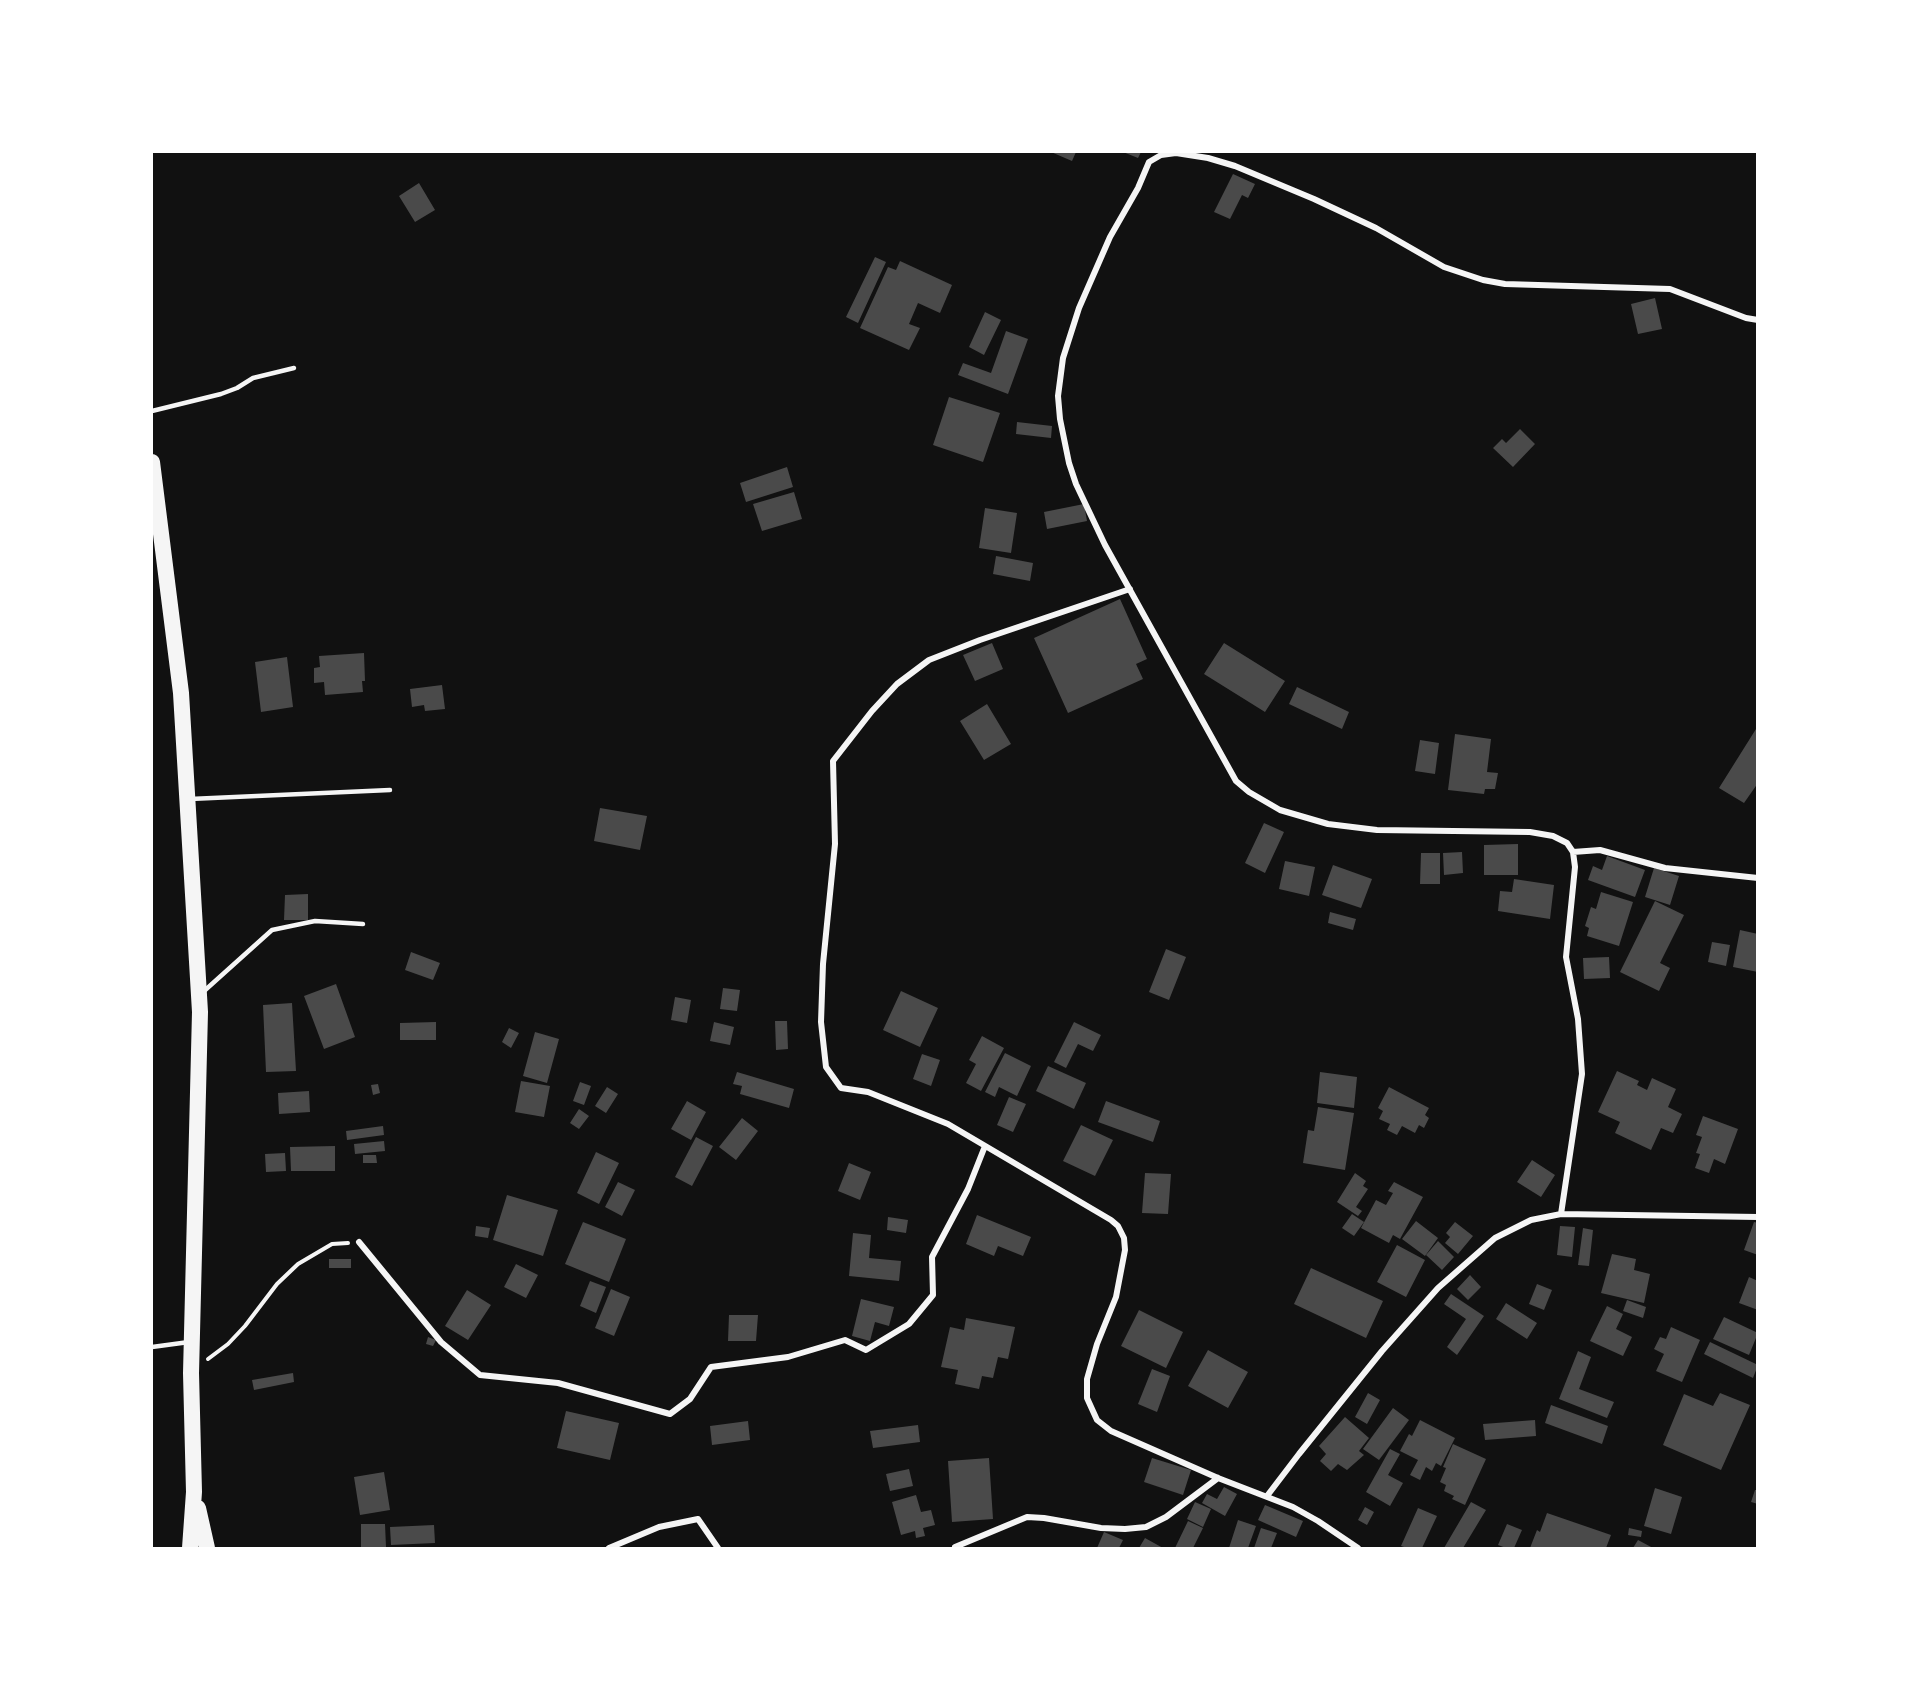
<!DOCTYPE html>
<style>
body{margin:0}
#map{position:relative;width:1909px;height:1700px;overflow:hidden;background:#111;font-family:"DM Sans",sans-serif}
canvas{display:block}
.frame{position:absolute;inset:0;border:153px solid #fff;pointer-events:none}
</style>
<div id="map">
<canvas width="1909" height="1700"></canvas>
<div class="frame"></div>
</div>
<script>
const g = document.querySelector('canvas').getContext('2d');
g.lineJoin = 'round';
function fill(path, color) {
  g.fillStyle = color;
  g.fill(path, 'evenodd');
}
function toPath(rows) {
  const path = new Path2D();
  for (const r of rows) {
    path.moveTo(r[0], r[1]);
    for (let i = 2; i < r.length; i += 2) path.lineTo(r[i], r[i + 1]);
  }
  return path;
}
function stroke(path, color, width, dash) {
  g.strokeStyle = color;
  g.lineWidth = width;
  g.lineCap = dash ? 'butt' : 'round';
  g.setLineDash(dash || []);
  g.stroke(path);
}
fill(toPath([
 [1051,152,1076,152,1072,161],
 [1123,152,1141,152,1138,158],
 [1233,174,1255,184,1248,198,1242,195,1230,219,1214,212],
 [419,183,435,210,415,222,399,196],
 [875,257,886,262,858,323,846,317],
 [900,261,952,285,940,313,918,303,909,324,920,328,909,350,860,328,888,267,896,270],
 [1655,298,1662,329,1638,334,1631,304],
 [985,312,1001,320,984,355,969,347],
 [1006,331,1028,339,1008,394,958,375,963,363,991,373],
 [949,397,1000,413,983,462,933,445],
 [1017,422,1052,426,1051,438,1016,434],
 [1520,429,1535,444,1513,467,1493,448,1502,439,1506,443],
 [787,467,793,487,746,502,740,483],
 [794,492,802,519,762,531,753,504],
 [1084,504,1087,521,1047,529,1044,512],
 [985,508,1017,513,1011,553,979,548],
 [996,556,1033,563,1030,581,993,574],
 [1120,599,1147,659,1136,664,1143,679,1068,713,1034,638],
 [992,643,1003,669,975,681,963,655],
 [1224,643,1285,681,1265,712,1204,674],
 [364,653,365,681,362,681,363,692,325,695,324,682,314,683,314,668,320,667,319,656],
 [287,657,293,707,261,712,255,662],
 [442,685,445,709,425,711,424,705,412,707,410,689],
 [1297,687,1349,712,1342,729,1289,704],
 [987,704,1011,744,984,760,960,721],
 [1756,729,1758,730,1758,783,1744,803,1719,788],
 [1455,734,1491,739,1487,772,1498,773,1495,789,1485,789,1484,794,1448,790],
 [1420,740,1439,743,1435,774,1415,771],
 [600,808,647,816,640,850,594,841],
 [1264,823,1284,832,1265,873,1245,863],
 [1518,844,1518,875,1484,875,1484,845],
 [1462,852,1463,873,1444,875,1443,853],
 [1421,853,1440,853,1440,884,1420,884],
 [1607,856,1645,870,1635,897,1588,880,1593,866,1602,870],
 [1285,861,1315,867,1309,896,1279,889],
 [1333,865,1372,879,1361,908,1322,895],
 [1654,868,1679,876,1670,905,1645,897],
 [1514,879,1554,885,1550,919,1498,911,1500,891,1512,892],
 [1601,892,1633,902,1619,946,1587,936,1589,928,1585,926,1591,907,1596,909],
 [308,894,308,920,284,920,285,895],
 [1655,901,1684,915,1660,963,1670,968,1659,991,1620,972],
 [1330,912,1356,919,1353,930,1328,923],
 [1740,930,1758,934,1758,972,1733,967],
 [1712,942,1730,945,1726,966,1708,962],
 [1166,949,1186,957,1169,1000,1149,992],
 [411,952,440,963,433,980,405,970],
 [1609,957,1610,978,1584,979,1583,958],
 [336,984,355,1037,324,1049,304,996],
 [723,988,740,990,737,1011,720,1009],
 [901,991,938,1008,920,1047,883,1030],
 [675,997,691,1000,687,1023,671,1020],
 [292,1003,296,1071,266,1072,263,1005],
 [775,1021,787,1021,788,1049,776,1050],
 [436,1022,436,1040,400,1040,400,1023],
 [714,1022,734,1027,730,1045,710,1041],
 [1074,1022,1101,1035,1093,1051,1078,1044,1066,1068,1054,1062],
 [509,1028,519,1033,511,1048,502,1042],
 [535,1032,559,1039,547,1083,523,1076],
 [982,1036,1004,1048,981,1091,966,1083,976,1064,969,1060],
 [1005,1053,1031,1066,1017,1096,999,1087,995,1097,985,1092],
 [922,1054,940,1060,931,1086,913,1079],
 [1048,1066,1086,1083,1074,1109,1036,1091],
 [1617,1071,1639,1081,1637,1085,1647,1090,1652,1078,1676,1089,1668,1107,1682,1114,1673,1133,1661,1128,1651,1150,1615,1133,1620,1122,1598,1112],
 [737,1072,794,1089,789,1108,740,1094,742,1086,733,1084],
 [1320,1072,1357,1077,1354,1108,1317,1103],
 [521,1081,550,1086,544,1117,515,1112],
 [580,1082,591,1086,584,1105,573,1101],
 [378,1084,380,1093,373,1095,371,1085],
 [607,1087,618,1094,606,1113,595,1106],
 [1389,1087,1429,1108,1425,1115,1429,1118,1424,1128,1419,1125,1415,1133,1402,1126,1397,1135,1387,1130,1390,1124,1379,1119,1383,1111,1378,1108],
 [309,1091,310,1112,279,1114,278,1093],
 [1009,1097,1026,1104,1013,1132,997,1125],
 [687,1101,706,1112,691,1140,671,1129],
 [1106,1101,1160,1121,1153,1142,1098,1122],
 [1318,1107,1354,1113,1345,1170,1303,1163,1308,1130,1314,1131],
 [579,1109,589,1116,579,1129,570,1123],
 [1703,1116,1738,1129,1725,1164,1714,1159,1709,1173,1695,1168,1700,1154,1696,1153,1702,1137,1696,1135],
 [742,1118,758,1131,736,1160,719,1147],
 [1081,1125,1113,1140,1095,1176,1063,1161],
 [383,1126,384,1135,347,1140,346,1131],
 [696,1137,713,1146,692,1186,675,1177],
 [384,1141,385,1151,355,1154,354,1144],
 [335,1146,335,1171,291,1171,290,1147],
 [596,1152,619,1163,599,1204,577,1193],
 [285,1153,286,1171,266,1172,265,1154],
 [363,1155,376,1155,377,1163,363,1163],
 [1532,1160,1555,1175,1541,1197,1517,1182],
 [849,1163,871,1172,860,1200,838,1191],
 [1145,1173,1171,1174,1168,1214,1142,1213],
 [1355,1173,1366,1181,1363,1186,1368,1189,1356,1207,1362,1211,1358,1216,1337,1202],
 [618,1182,635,1190,622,1216,605,1207],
 [1394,1182,1423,1197,1400,1239,1393,1235,1389,1243,1361,1228,1376,1200,1386,1205,1393,1193,1388,1191],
 [507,1195,558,1210,543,1256,493,1240],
 [1352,1214,1364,1222,1354,1236,1342,1228],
 [977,1215,1031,1237,1023,1256,998,1246,994,1256,966,1244],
 [888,1217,908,1220,906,1233,887,1230],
 [1416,1221,1438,1238,1425,1256,1402,1239],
 [583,1222,626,1239,609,1282,565,1264],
 [1455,1222,1473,1236,1458,1254,1445,1243,1450,1237,1446,1233],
 [1754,1222,1758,1223,1758,1255,1744,1250],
 [476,1226,490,1228,488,1238,475,1236],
 [1560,1226,1575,1227,1572,1257,1557,1255],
 [1583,1228,1593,1230,1589,1266,1578,1265],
 [853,1233,871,1235,869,1258,901,1261,899,1281,849,1276],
 [1438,1241,1454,1257,1442,1270,1426,1255],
 [1397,1245,1425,1260,1406,1297,1377,1282],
 [1612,1254,1636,1259,1634,1270,1650,1274,1644,1303,1601,1293],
 [329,1259,351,1259,351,1268,329,1268],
 [516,1264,538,1275,526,1298,504,1287],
 [1311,1268,1383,1301,1366,1338,1294,1304],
 [1470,1275,1481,1287,1468,1300,1457,1289],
 [1749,1277,1758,1281,1758,1310,1739,1303],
 [590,1281,606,1287,596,1313,580,1306],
 [1537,1284,1552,1290,1544,1310,1529,1304],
 [611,1289,630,1297,614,1336,595,1328],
 [467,1290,491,1305,468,1340,445,1326],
 [1451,1294,1484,1316,1457,1355,1447,1347,1466,1319,1444,1304],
 [861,1299,894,1307,889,1326,875,1322,870,1341,852,1336],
 [1627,1300,1646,1307,1643,1318,1623,1311],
 [1506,1303,1537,1323,1527,1339,1496,1319],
 [1607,1306,1623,1314,1616,1329,1632,1337,1623,1356,1590,1341],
 [1139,1310,1183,1332,1166,1368,1121,1346],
 [729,1315,758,1315,756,1341,728,1341],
 [1724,1317,1758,1333,1749,1355,1713,1339],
 [966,1318,1015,1327,1008,1359,998,1357,993,1378,982,1376,979,1389,955,1384,958,1370,941,1367,950,1327,964,1330],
 [1671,1327,1700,1340,1682,1382,1656,1371,1664,1354,1654,1349,1660,1337,1666,1339],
 [428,1337,436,1340,433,1346,426,1344],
 [1710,1342,1758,1365,1753,1378,1704,1354],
 [1208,1350,1248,1372,1228,1408,1188,1386],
 [1578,1351,1591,1357,1579,1389,1614,1402,1607,1418,1559,1399],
 [1152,1369,1170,1376,1157,1412,1138,1404],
 [293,1373,294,1382,254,1390,252,1380],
 [1368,1393,1380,1400,1367,1424,1355,1417],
 [1720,1393,1750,1405,1721,1470,1663,1445,1684,1394,1713,1406],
 [1551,1405,1608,1426,1602,1444,1545,1423],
 [1393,1408,1409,1420,1379,1460,1363,1449],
 [566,1411,619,1423,610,1460,557,1448],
 [1345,1417,1369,1438,1359,1451,1364,1455,1347,1470,1338,1464,1331,1471,1320,1461,1326,1454,1319,1446],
 [1420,1420,1455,1438,1441,1466,1436,1463,1432,1471,1426,1467,1420,1480,1410,1475,1418,1460,1400,1451,1409,1434,1412,1436],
 [1535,1420,1536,1436,1485,1440,1483,1424],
 [748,1421,750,1440,712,1445,710,1426],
 [918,1425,920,1442,873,1448,870,1431],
 [1453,1444,1486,1459,1465,1505,1452,1499,1454,1496,1444,1491,1446,1485,1440,1482,1446,1468,1443,1467],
 [1390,1449,1400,1454,1388,1475,1403,1483,1390,1506,1366,1492],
 [989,1458,993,1519,952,1522,948,1461],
 [1152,1458,1191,1470,1183,1495,1144,1482],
 [909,1469,913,1486,890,1491,886,1474],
 [384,1472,390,1510,360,1515,354,1477],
 [1224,1487,1237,1494,1225,1516,1202,1503,1207,1494,1217,1499],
 [1655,1488,1682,1497,1671,1534,1644,1526],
 [1755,1490,1758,1490,1758,1504,1751,1502],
 [916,1495,921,1512,931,1510,935,1525,923,1528,925,1536,916,1538,915,1531,901,1535,892,1502],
 [1195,1502,1211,1509,1203,1527,1187,1519],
 [1471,1502,1486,1510,1463,1548,1444,1548],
 [1265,1505,1303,1521,1296,1537,1258,1520],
 [1365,1507,1374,1512,1367,1525,1358,1520],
 [1418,1508,1437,1516,1422,1548,1407,1548,1401,1546],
 [1547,1513,1611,1535,1606,1548,1530,1548,1537,1530,1540,1532],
 [1238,1520,1256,1526,1248,1548,1229,1548],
 [1188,1521,1203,1528,1193,1548,1175,1548],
 [361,1524,385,1524,386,1547,361,1548],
 [1507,1524,1522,1530,1514,1548,1506,1548,1498,1545],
 [434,1525,435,1543,391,1545,390,1527],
 [1261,1528,1277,1533,1271,1548,1254,1548],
 [1629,1528,1642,1531,1641,1537,1628,1535],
 [1104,1532,1123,1540,1119,1548,1097,1548],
 [1145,1538,1163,1548,1139,1548],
 [1638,1540,1653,1548,1633,1548]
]), '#4a4a4a');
stroke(toPath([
 [208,1359,228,1344,245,1326,277,1284,298,1264,332,1244,348,1243]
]), '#f5f5f5', 4);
stroke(toPath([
 [152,411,221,394,237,388,253,378,294,368],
 [190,799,390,790],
 [203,992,272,930,315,921,363,924],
 [152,1347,189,1342]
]), '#f5f5f5', 4.5);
stroke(toPath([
 [1130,589,980,640,929,660,897,684,872,711,833,761,835,844,823,964,821,1022,826,1067,841,1088,868,1092,948,1124,1111,1220,1118,1226,1124,1238,1125,1250,1116,1297,1097,1344,1087,1379,1087,1398,1097,1420,1111,1431,1218,1478,1293,1507,1318,1521,1358,1548],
 [1573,852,1600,850,1665,868,1758,878],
 [1561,1214,1582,1074,1578,1019,1566,957,1575,867,1573,852,1567,843,1553,836,1530,832,1377,830,1328,824,1280,810,1249,792,1236,781,1105,545,1076,484,1069,463,1060,419,1058,396,1063,358,1079,308,1110,237,1138,188,1149,162,1161,155,1176,153,1208,158,1235,166,1314,199,1376,228,1444,267,1483,280,1505,284,1670,289,1746,318,1758,320],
 [359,1242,441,1342,480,1375,558,1383,670,1414,690,1399,711,1367,788,1357,845,1340,866,1350,909,1324,933,1295,932,1257,968,1189,985,1146],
 [1267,1496,1299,1454,1382,1351,1438,1288,1495,1238,1531,1220,1561,1214,1758,1217],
 [955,1547,1027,1517,1044,1518,1101,1528,1125,1529,1146,1527,1166,1517,1218,1478],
 [609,1548,659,1527,698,1519,718,1548]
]), '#f5f5f5', 6);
stroke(toPath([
 [152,462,181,693,200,1012,191,1373,194,1492,190,1548],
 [198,1508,207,1548]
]), '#f5f5f5', 16);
</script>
